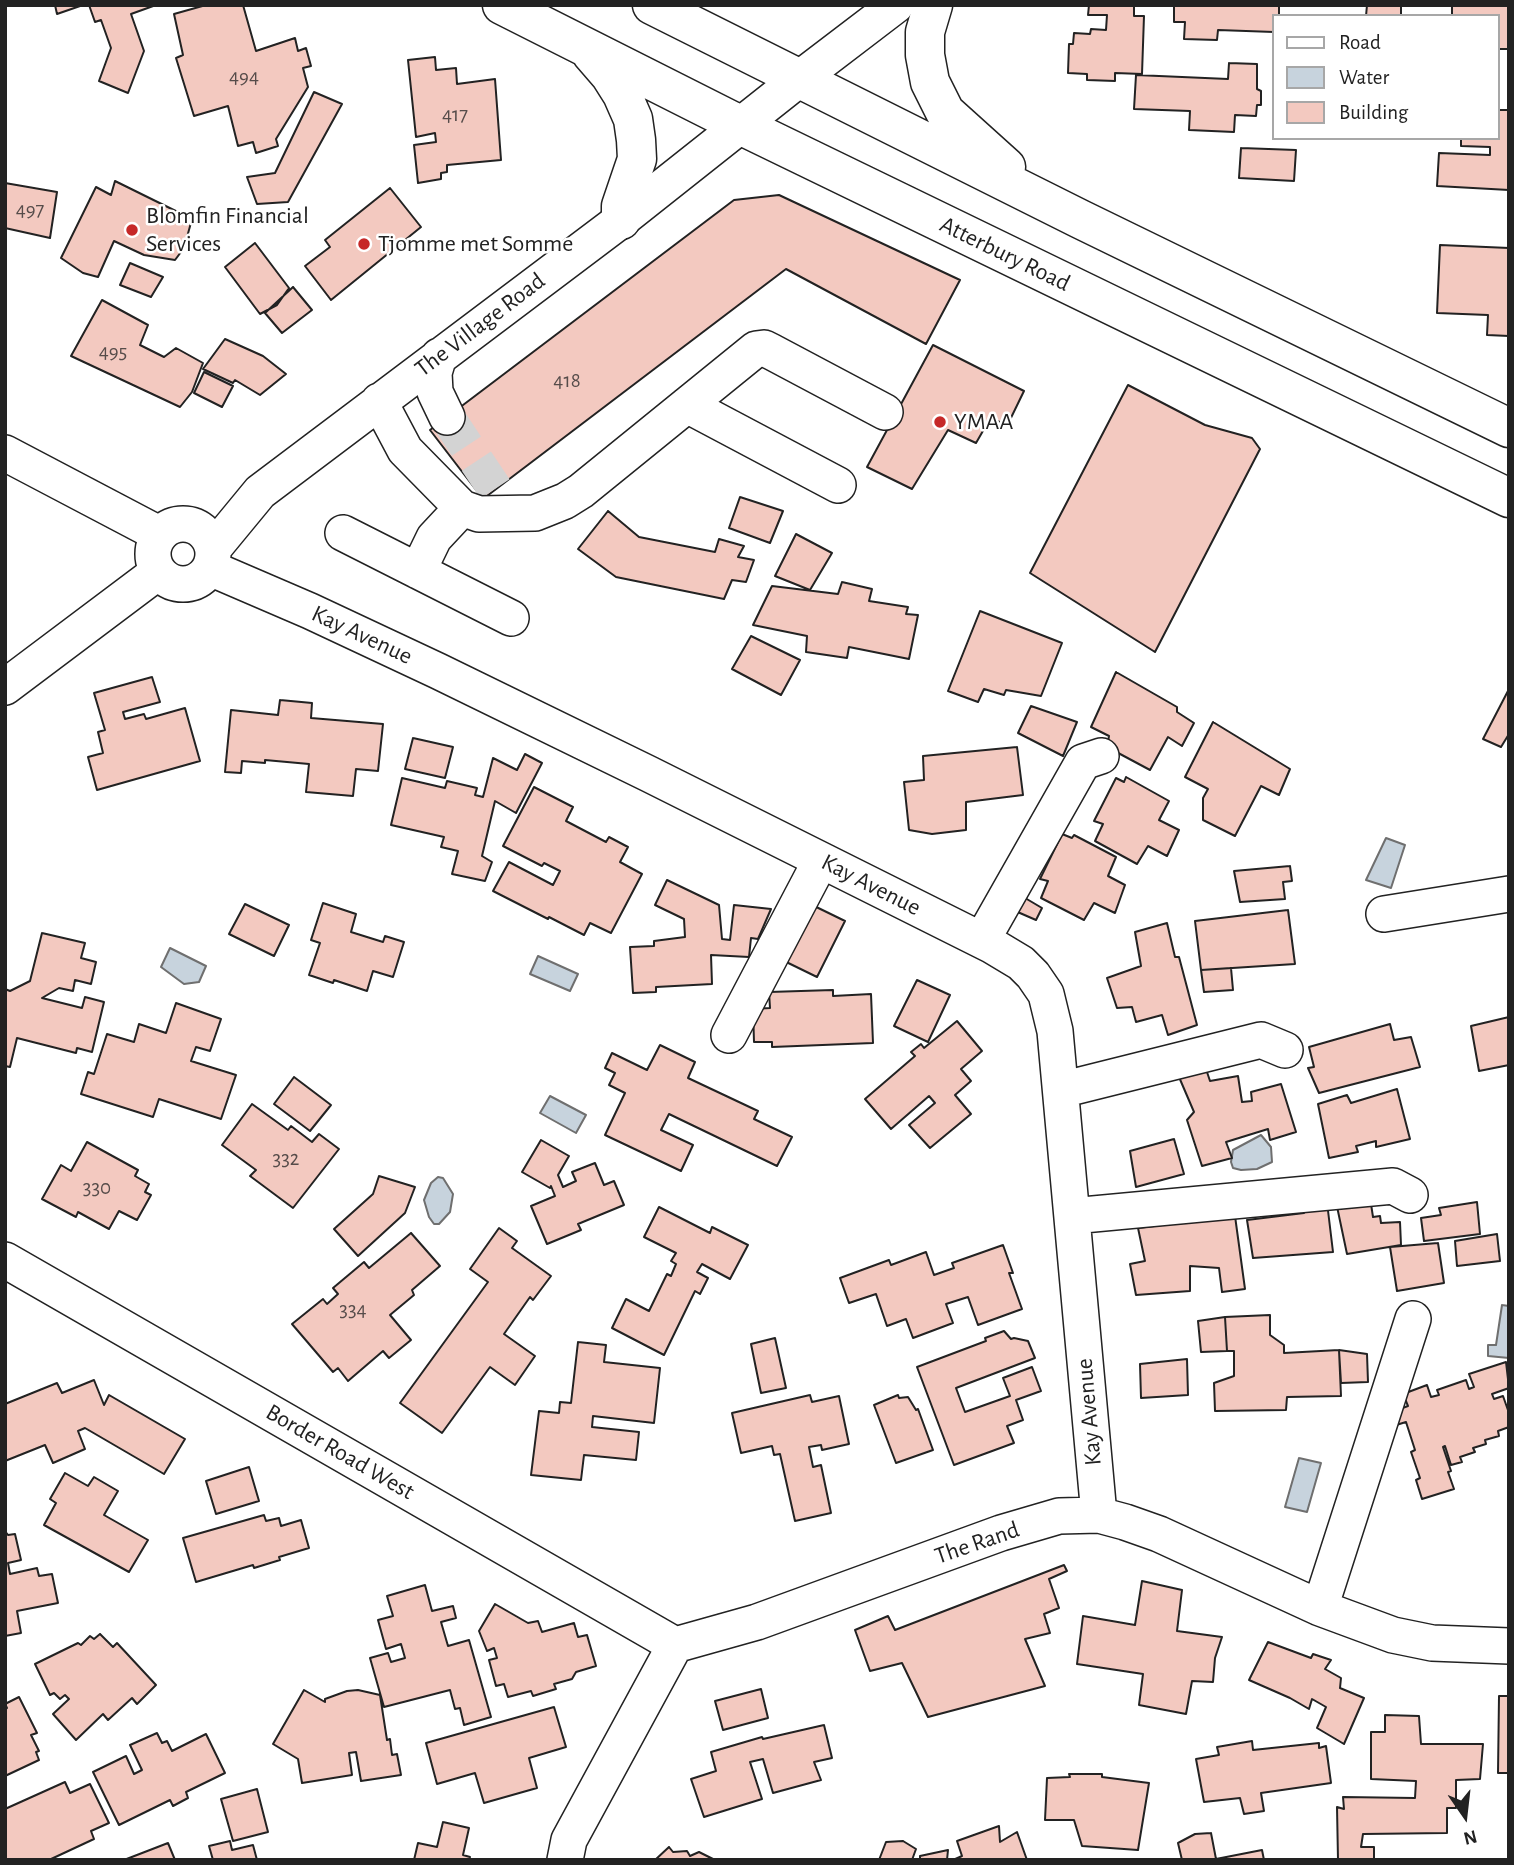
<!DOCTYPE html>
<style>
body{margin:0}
#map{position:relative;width:1514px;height:1865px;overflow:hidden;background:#fff;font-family:"Alegreya Sans",sans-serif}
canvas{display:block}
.frame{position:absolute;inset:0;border:7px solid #222;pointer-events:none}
.legend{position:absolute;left:1272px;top:14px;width:228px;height:126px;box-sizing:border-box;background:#fff;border:2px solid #a7a7a7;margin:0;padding:9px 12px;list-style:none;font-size:21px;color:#222}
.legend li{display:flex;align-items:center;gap:14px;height:35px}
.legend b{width:35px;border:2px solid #a7a7a7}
.north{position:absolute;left:1430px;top:1781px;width:70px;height:70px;-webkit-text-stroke:5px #fff;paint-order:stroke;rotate:166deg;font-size:19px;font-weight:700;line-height:28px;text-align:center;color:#222}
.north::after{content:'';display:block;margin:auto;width:24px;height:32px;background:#222;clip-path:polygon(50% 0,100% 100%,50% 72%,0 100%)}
</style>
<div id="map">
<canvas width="1514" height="1865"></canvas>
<div class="frame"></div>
<ul class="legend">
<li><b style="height:9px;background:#fff"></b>Road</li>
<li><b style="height:19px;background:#c7d3dd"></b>Water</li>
<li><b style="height:19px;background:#f3c9c0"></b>Building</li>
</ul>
<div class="north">N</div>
</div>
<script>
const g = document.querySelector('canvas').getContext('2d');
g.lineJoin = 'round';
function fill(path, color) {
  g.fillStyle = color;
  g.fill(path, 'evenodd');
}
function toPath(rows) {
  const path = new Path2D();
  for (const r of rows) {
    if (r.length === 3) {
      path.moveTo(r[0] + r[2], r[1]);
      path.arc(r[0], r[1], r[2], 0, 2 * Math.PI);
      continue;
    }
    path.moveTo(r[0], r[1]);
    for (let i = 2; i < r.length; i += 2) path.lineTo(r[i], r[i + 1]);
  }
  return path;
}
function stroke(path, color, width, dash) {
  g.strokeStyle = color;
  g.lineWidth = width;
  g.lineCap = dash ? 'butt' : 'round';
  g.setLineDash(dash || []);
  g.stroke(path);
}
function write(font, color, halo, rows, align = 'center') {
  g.font = font + ' "Alegreya Sans",sans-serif';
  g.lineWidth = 5;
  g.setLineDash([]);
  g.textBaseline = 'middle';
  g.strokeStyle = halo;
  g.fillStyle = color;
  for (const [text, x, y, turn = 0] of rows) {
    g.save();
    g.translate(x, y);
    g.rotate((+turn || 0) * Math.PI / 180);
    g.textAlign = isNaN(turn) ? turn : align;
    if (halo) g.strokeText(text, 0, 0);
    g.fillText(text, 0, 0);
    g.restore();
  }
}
const water = toPath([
 [1386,838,1405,845,1391,888,1366,880,1386,838],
 [170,948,206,966,199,982,184,984,161,967,170,948],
 [538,956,578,974,570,991,530,974,538,956],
 [550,1096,586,1115,576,1133,540,1113,550,1096],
 [1261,1135,1271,1147,1272,1162,1257,1169,1241,1170,1233,1168,1231,1162,1233,1150,1261,1135],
 [438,1177,443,1178,453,1194,450,1212,439,1224,434,1224,429,1217,424,1200,431,1183,438,1177],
 [1502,1305,1509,1306,1509,1358,1488,1356,1488,1345,1496,1345,1502,1305],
 [1299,1458,1321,1463,1307,1512,1285,1507,1299,1458]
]);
fill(water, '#c7d3dd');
stroke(water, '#6f6f6f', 2);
const building = toPath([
 [55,5,83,5,57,14,55,5],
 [89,5,156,5,131,14,144,51,128,93,99,81,111,48,101,20,95,22,89,5],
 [206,5,243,5,256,51,295,38,298,51,306,48,311,66,303,68,308,87,276,139,278,146,256,153,253,142,238,146,228,106,194,116,176,58,183,55,174,14,206,5],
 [1089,5,1134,5,1134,16,1144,16,1142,74,1115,73,1115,81,1087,80,1087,74,1068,73,1069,44,1073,44,1074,33,1090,34,1091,29,1106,30,1107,15,1088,15,1089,5],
 [1174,5,1279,5,1279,16,1274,16,1274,32,1218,30,1217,40,1184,39,1185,22,1174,22,1174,5],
 [1367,5,1401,5,1401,16,1366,16,1367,5],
 [1452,5,1509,5,1509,49,1498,49,1498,16,1452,16,1452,5],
 [435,57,436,70,456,68,457,84,495,79,501,160,447,165,447,172,441,173,441,179,418,183,414,145,436,142,435,133,416,137,408,60,435,57],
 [1229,63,1257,64,1257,89,1261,91,1261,105,1257,105,1256,116,1235,115,1234,132,1189,130,1190,111,1134,109,1136,75,1228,79,1229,63],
 [314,92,342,104,288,202,257,204,247,177,275,173,314,92],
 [1498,110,1509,110,1509,190,1437,186,1439,153,1490,155,1490,147,1461,146,1461,138,1498,138,1498,110],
 [1241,148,1296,150,1294,181,1239,178,1241,148],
 [115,181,192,219,184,248,175,260,144,255,114,241,98,277,83,273,61,258,96,187,111,195,115,181],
 [5,183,57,192,50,238,5,228,5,183],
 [390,188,421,227,331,300,305,266,330,247,325,240,390,188],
 [779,195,960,280,926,344,786,269,483,499,430,430,734,200,779,195],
 [255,243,289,288,277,305,260,314,225,267,255,243],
 [1440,245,1509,248,1509,336,1487,335,1488,315,1437,313,1440,245],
 [130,263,163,277,151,297,120,285,130,263],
 [293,287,312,310,282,333,265,313,293,287],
 [102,300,148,325,140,345,164,357,176,348,203,363,192,392,180,407,71,356,102,300],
 [225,339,263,356,286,374,260,395,235,380,233,383,203,369,225,339],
 [933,345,1024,391,1007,426,991,417,976,443,948,430,912,489,867,467,933,345],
 [204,372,233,386,222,407,194,393,204,372],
 [1128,385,1205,425,1252,438,1260,449,1155,652,1030,573,1128,385],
 [740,497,783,511,770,543,729,528,740,497],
 [608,511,639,537,715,552,719,539,744,546,738,557,754,560,746,582,732,580,724,599,616,577,578,549,608,511],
 [796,534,832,553,810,590,775,576,796,534],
 [842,582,872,589,869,601,908,607,906,614,918,615,909,659,849,647,847,658,806,652,807,636,753,625,772,586,838,594,842,582],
 [980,611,1062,643,1041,696,1006,690,1004,695,984,689,978,702,948,691,980,611],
 [751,636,800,660,781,695,732,669,751,636],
 [1116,672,1177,707,1177,712,1194,723,1182,746,1168,737,1150,770,1107,747,1109,736,1091,727,1116,672],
 [152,677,160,702,123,712,125,719,144,714,146,719,185,708,200,761,97,790,88,757,103,753,98,732,105,730,94,693,152,677],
 [1509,689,1509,734,1501,747,1483,739,1509,689],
 [280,700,312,703,311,718,383,724,378,771,356,769,353,796,306,792,309,764,265,760,265,763,242,761,241,773,225,772,231,710,278,715,280,700],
 [1031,706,1077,722,1063,756,1018,733,1031,706],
 [1213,722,1290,769,1279,795,1261,786,1235,836,1203,820,1203,798,1208,789,1185,777,1213,722],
 [413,738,453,747,445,778,405,769,413,738],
 [1017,747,1023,795,966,802,966,830,932,834,909,830,904,782,924,780,923,756,1017,747],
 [525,754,542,763,516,813,495,801,482,856,492,862,485,881,452,874,458,851,441,847,444,837,391,825,402,778,445,788,447,781,477,788,475,795,483,797,493,758,517,770,525,754],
 [1126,777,1169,801,1159,820,1179,830,1167,856,1148,846,1137,864,1095,841,1103,824,1094,821,1116,778,1124,782,1126,777],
 [534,787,573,807,566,821,606,842,609,837,628,847,620,862,642,874,611,933,590,923,584,935,549,917,548,919,493,891,509,862,553,885,560,871,544,863,542,866,503,846,534,787],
 [1062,834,1072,838,1074,835,1116,857,1108,876,1125,885,1115,913,1094,903,1084,920,1041,898,1048,881,1040,879,1062,834],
 [1290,866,1292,881,1283,882,1285,899,1240,902,1234,871,1290,866],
 [667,880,719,905,722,939,730,940,734,905,771,909,758,939,751,938,749,957,711,955,712,984,656,987,656,992,633,993,630,947,654,946,654,941,685,937,684,919,655,905,667,880],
 [1020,895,1042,908,1036,920,1013,910,1020,895],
 [804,901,845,921,817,977,776,957,804,901],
 [323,903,356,914,351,932,383,942,385,936,404,942,393,977,373,971,367,991,334,980,333,983,309,975,320,943,311,940,323,903],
 [245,904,289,925,274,956,229,934,245,904],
 [1288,910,1295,964,1201,970,1195,921,1288,910],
 [1167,923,1175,957,1179,957,1197,1025,1168,1035,1162,1015,1136,1022,1132,1007,1117,1008,1107,978,1141,966,1135,932,1167,923],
 [42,933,85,943,81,958,96,962,91,984,75,980,73,991,59,988,42,998,82,1008,85,997,104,1002,92,1052,77,1048,76,1053,17,1038,10,1067,5,1066,5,989,10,991,30,981,42,933],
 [1231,968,1233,990,1204,992,1201,970,1231,968],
 [917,980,950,995,928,1042,894,1026,917,980],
 [833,990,833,996,871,994,873,1043,772,1047,772,1042,754,1042,753,1009,770,1008,769,992,833,990],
 [176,1003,221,1019,210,1051,196,1047,191,1061,236,1075,221,1119,159,1099,153,1117,81,1094,88,1072,94,1074,107,1034,134,1042,139,1024,166,1033,176,1003],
 [1509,1017,1509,1065,1479,1071,1471,1026,1509,1017],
 [957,1021,982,1051,961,1069,971,1081,955,1095,971,1114,930,1148,909,1125,935,1103,929,1096,891,1129,865,1099,915,1056,911,1052,921,1044,924,1048,957,1021],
 [1390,1024,1394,1040,1411,1037,1420,1067,1319,1093,1308,1068,1314,1067,1309,1047,1390,1024],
 [660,1045,695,1062,688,1078,758,1111,754,1119,792,1137,777,1166,669,1114,661,1130,693,1145,681,1171,605,1135,625,1093,609,1085,615,1073,605,1068,612,1053,647,1070,660,1045],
 [1204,1063,1210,1081,1238,1076,1242,1102,1252,1101,1251,1092,1281,1084,1296,1132,1270,1140,1268,1129,1226,1142,1232,1158,1202,1166,1187,1120,1194,1112,1176,1070,1204,1063],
 [294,1077,331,1105,310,1131,274,1104,294,1077],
 [1397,1089,1410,1139,1376,1147,1376,1141,1356,1146,1358,1152,1329,1158,1318,1104,1347,1095,1351,1103,1397,1089],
 [252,1104,288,1130,291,1126,312,1142,319,1134,339,1149,293,1208,250,1176,256,1170,222,1145,252,1104],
 [1174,1139,1184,1174,1136,1187,1130,1151,1174,1139],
 [541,1140,569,1156,558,1175,563,1187,576,1181,572,1172,595,1163,604,1185,614,1181,624,1205,578,1224,581,1230,547,1244,531,1206,555,1196,551,1186,550,1188,522,1172,541,1140],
 [87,1142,138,1170,135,1176,149,1184,145,1192,151,1195,137,1220,119,1211,109,1229,78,1212,76,1217,42,1199,61,1165,71,1171,87,1142],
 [379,1176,415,1187,405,1213,358,1256,334,1229,373,1194,379,1176],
 [1369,1191,1373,1217,1380,1216,1381,1223,1400,1222,1401,1245,1347,1254,1335,1197,1369,1191],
 [1326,1194,1333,1252,1253,1258,1247,1220,1304,1213,1308,1197,1326,1194],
 [1477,1202,1480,1234,1424,1241,1421,1218,1441,1215,1439,1208,1477,1202],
 [659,1207,710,1233,712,1227,748,1245,730,1279,702,1264,697,1272,708,1278,700,1294,695,1291,664,1355,612,1328,626,1299,649,1311,667,1274,671,1276,676,1264,671,1261,676,1253,644,1237,659,1207],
 [1235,1216,1245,1289,1222,1292,1219,1268,1190,1266,1190,1291,1136,1295,1130,1264,1145,1261,1138,1228,1235,1216],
 [499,1228,517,1241,512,1248,551,1276,533,1300,530,1297,504,1334,535,1356,515,1385,490,1367,442,1433,400,1403,488,1282,470,1269,499,1228],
 [411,1233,440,1266,412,1290,414,1295,390,1315,411,1340,389,1358,383,1351,348,1381,338,1368,333,1372,292,1324,323,1299,327,1304,338,1294,333,1288,364,1262,369,1268,411,1233],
 [1497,1234,1500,1261,1457,1266,1455,1241,1497,1234],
 [1438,1243,1444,1283,1397,1291,1390,1247,1438,1243],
 [1003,1245,1013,1273,1009,1273,1022,1309,978,1325,968,1297,946,1304,953,1323,913,1338,906,1319,887,1326,876,1294,849,1303,840,1278,889,1260,891,1265,926,1252,934,1275,954,1268,952,1263,1003,1245],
 [1270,1315,1270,1335,1284,1345,1284,1353,1339,1350,1341,1396,1287,1397,1286,1410,1215,1411,1214,1383,1234,1376,1234,1351,1227,1351,1225,1317,1270,1315],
 [1225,1317,1227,1351,1201,1352,1198,1321,1225,1317],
 [1004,1331,1011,1339,1014,1338,1028,1341,1035,1358,956,1388,965,1412,1010,1396,1003,1378,1032,1367,1041,1391,1016,1400,1023,1420,1007,1426,1014,1443,954,1465,917,1367,986,1341,985,1338,1004,1331],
 [775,1338,786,1388,761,1393,751,1344,775,1338],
 [578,1342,606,1345,604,1362,660,1368,654,1423,593,1416,592,1427,639,1432,636,1460,584,1455,581,1480,531,1475,539,1411,559,1413,560,1402,571,1403,578,1342],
 [1339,1350,1367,1354,1368,1382,1341,1383,1339,1350],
 [1187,1359,1188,1395,1141,1398,1140,1364,1187,1359],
 [1506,1362,1509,1388,1492,1394,1494,1399,1503,1396,1509,1413,1509,1427,1498,1431,1499,1436,1485,1440,1486,1444,1473,1448,1475,1452,1460,1457,1462,1462,1451,1465,1445,1446,1443,1447,1451,1471,1448,1472,1454,1489,1422,1499,1416,1480,1420,1478,1411,1452,1415,1450,1406,1422,1393,1426,1389,1413,1408,1406,1403,1394,1427,1385,1431,1397,1439,1395,1437,1390,1466,1380,1469,1389,1474,1387,1469,1374,1506,1362],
 [94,1380,104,1405,109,1395,185,1439,164,1474,85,1428,78,1431,85,1449,53,1463,45,1445,5,1461,5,1404,57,1383,62,1393,94,1380],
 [810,1395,812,1402,839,1396,849,1444,822,1450,821,1445,809,1447,813,1467,821,1465,831,1513,795,1521,780,1454,774,1455,772,1446,741,1453,732,1413,810,1395],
 [898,1395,899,1398,908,1397,916,1410,918,1409,933,1450,896,1463,874,1405,898,1395],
 [249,1467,259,1501,216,1514,206,1481,249,1467],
 [65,1473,88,1486,94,1477,118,1491,104,1515,148,1540,129,1572,44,1525,56,1503,50,1499,65,1473],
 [264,1515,266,1521,279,1518,281,1526,301,1520,309,1548,279,1557,280,1560,254,1568,253,1565,196,1582,183,1538,264,1515],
 [5,1531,8,1535,15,1534,21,1560,8,1563,10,1574,37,1568,39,1576,52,1574,58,1603,17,1611,21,1633,5,1636,5,1531],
 [1064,1565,1067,1571,1049,1579,1059,1608,1044,1614,1050,1633,1025,1639,1045,1686,928,1717,902,1663,870,1671,855,1630,888,1616,895,1630,1064,1565],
 [1142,1581,1182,1590,1177,1631,1222,1637,1215,1658,1213,1682,1192,1681,1186,1714,1139,1705,1143,1674,1077,1664,1083,1616,1135,1625,1142,1581],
 [425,1585,432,1611,453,1606,456,1618,441,1622,448,1646,469,1640,491,1717,464,1725,460,1708,455,1709,450,1690,384,1707,370,1658,388,1653,391,1662,405,1658,401,1644,386,1649,378,1620,393,1616,387,1596,425,1585],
 [495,1604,528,1623,538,1621,542,1632,574,1623,578,1637,587,1635,596,1666,576,1672,572,1679,554,1684,556,1689,533,1696,531,1691,508,1697,504,1684,496,1686,489,1660,497,1658,494,1648,487,1651,479,1631,495,1604],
 [100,1634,113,1647,117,1643,156,1685,137,1704,132,1698,108,1720,103,1714,76,1740,53,1714,69,1699,65,1695,60,1699,54,1693,50,1695,35,1664,78,1643,81,1645,90,1636,94,1639,100,1634],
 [1268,1642,1311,1658,1313,1654,1331,1660,1325,1669,1341,1678,1340,1688,1364,1698,1344,1744,1317,1728,1326,1707,1312,1699,1309,1709,1290,1698,1249,1680,1268,1642],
 [761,1689,768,1718,723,1730,715,1701,761,1689],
 [304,1690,325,1702,325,1699,347,1691,358,1690,380,1695,387,1740,390,1739,392,1755,397,1754,401,1775,361,1781,356,1752,349,1753,352,1775,302,1783,298,1759,273,1744,304,1690],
 [1499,1696,1509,1696,1509,1773,1498,1773,1499,1696],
 [19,1697,37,1733,31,1735,39,1751,36,1752,39,1760,5,1776,5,1709,7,1708,5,1704,19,1697],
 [554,1707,566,1747,529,1758,537,1788,484,1803,475,1773,437,1784,426,1743,554,1707],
 [1385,1715,1419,1716,1421,1744,1483,1744,1480,1779,1456,1780,1456,1808,1447,1808,1447,1833,1363,1834,1361,1847,1374,1847,1374,1860,1338,1860,1337,1807,1344,1809,1343,1797,1415,1798,1416,1781,1371,1779,1371,1732,1385,1732,1385,1715],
 [824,1725,832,1758,814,1762,821,1780,773,1793,763,1759,750,1762,762,1799,704,1817,691,1779,716,1771,711,1752,762,1737,763,1739,824,1725],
 [157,1733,162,1743,167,1741,172,1751,206,1734,225,1773,186,1792,188,1798,173,1806,170,1800,119,1825,93,1772,126,1756,134,1774,142,1770,130,1745,157,1733],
 [1252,1741,1253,1750,1319,1743,1319,1748,1326,1746,1331,1783,1261,1793,1264,1811,1244,1814,1240,1798,1204,1802,1196,1759,1219,1755,1217,1747,1252,1741],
 [1069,1774,1102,1774,1102,1777,1149,1783,1138,1850,1082,1846,1074,1820,1045,1820,1047,1778,1070,1777,1069,1774],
 [65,1782,70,1793,90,1784,109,1823,91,1831,94,1839,49,1860,5,1860,5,1809,65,1782],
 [257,1789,268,1832,233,1841,221,1799,257,1789],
 [443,1822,469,1828,463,1855,470,1857,469,1860,414,1860,418,1843,437,1847,443,1822],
 [999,1826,1000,1842,1017,1832,1027,1860,953,1860,962,1856,957,1841,999,1826],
 [1211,1833,1216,1859,1262,1850,1264,1860,1182,1860,1178,1843,1195,1834,1211,1833],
 [230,1841,232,1850,253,1845,257,1860,213,1860,209,1846,230,1841],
 [903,1841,916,1849,912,1860,879,1860,886,1842,903,1841],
 [168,1843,175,1860,124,1860,168,1843],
 [669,1847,673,1852,687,1851,690,1856,699,1852,715,1860,655,1860,669,1847],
 [948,1850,947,1860,920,1860,920,1856,948,1850]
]);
fill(building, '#f3c9c0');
stroke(building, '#222', 2);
stroke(toPath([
 [447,417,495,489]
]), '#d3d3d3', 35, [35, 18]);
const minor = toPath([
 [439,356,434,373,435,392,447,417],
 [379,401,405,450,462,508,479,514,535,513,565,501,581,491,756,349,764,348,772,352,885,412],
 [687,405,838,485],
 [5,453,159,534],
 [183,554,30],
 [343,533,511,618],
 [213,549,260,492,621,220,799,79,896,5],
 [210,568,310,611,438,671,649,774,991,945,1021,963,1033,975,1046,994,1055,1031,1099,1515],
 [418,571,434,538,462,508],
 [5,687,158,572],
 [1384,914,1509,894],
 [982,940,1083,762,1101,756],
 [729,1035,821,860],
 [1061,1090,1261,1040,1285,1050],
 [1072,1216,1393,1186,1410,1195],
 [5,1260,675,1645],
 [1320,1608,1413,1319],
 [565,1860,569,1840,675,1645,757,1622,1001,1533,1059,1516,1099,1515,1125,1522,1159,1534,1320,1608,1393,1635,1432,1643,1509,1646]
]);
const major = toPath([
 [502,5,742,126,1509,498],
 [652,5,1080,219,1509,428],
 [933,5,925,32,925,55,930,82,945,112,1006,167],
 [591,53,610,75,622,94,633,119,636,140,637,159,621,206,621,220]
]);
stroke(minor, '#222', 38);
stroke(major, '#222', 41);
stroke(minor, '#fff', 35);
stroke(major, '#fff', 38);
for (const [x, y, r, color] of [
 [132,230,7,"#c62828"],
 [364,244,7,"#c62828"],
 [940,422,7,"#c62828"]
]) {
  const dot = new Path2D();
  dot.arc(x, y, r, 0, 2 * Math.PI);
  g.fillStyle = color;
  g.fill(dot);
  stroke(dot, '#fff', 2.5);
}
write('21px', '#564c4a', null, [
 ["494",244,77],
 ["417",455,115],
 ["497",30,210],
 ["495",113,352],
 ["418",567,381],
 ["332",286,1159],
 ["330",97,1188],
 ["334",353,1310]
]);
write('24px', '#222', '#fff', [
 ["Blomfin Financial",146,216],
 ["Services",146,244],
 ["Tjomme met Somme",378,244],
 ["YMAA",954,422]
], 'left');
write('24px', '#222', '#fff', [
 ["Atterbury Road",1005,254,26],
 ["The Village Road",480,325,-37],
 ["Kay Avenue",362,635,25],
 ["Kay Avenue",871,885,27],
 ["Kay Avenue",1089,1412,-95],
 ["Border Road West",340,1452,30],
 ["The Rand",977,1543,-19]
]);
</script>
